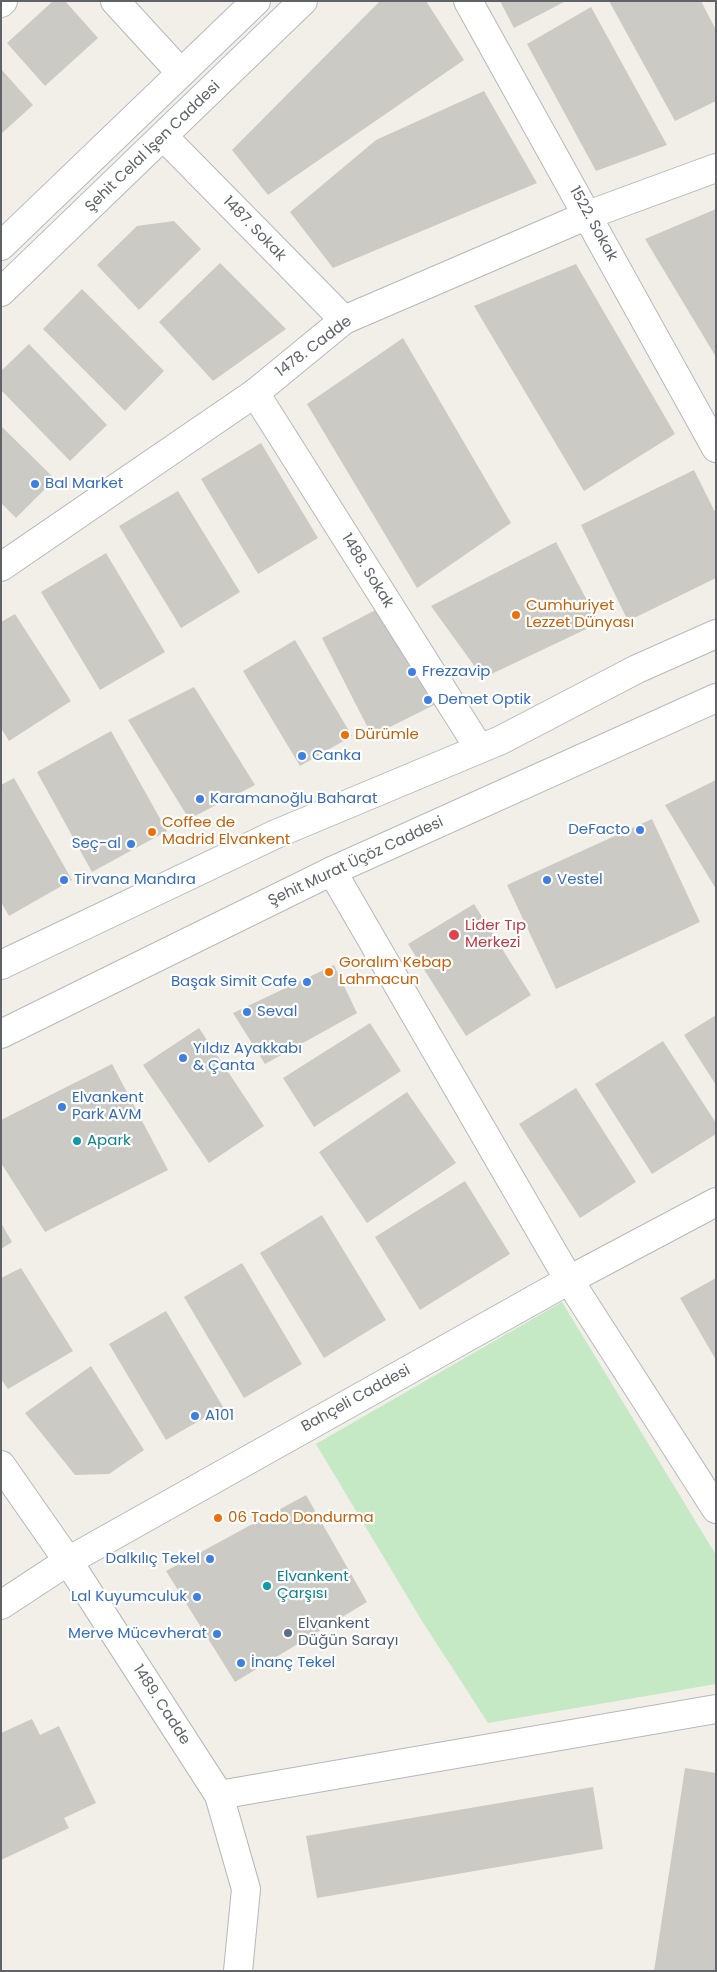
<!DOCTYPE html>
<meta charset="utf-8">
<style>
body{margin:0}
#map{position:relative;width:717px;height:1972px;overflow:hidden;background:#f1efe8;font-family:Poppins,sans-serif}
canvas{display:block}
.frame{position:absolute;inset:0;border:2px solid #5f6368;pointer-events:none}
</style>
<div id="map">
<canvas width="717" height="1972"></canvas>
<div class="frame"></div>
</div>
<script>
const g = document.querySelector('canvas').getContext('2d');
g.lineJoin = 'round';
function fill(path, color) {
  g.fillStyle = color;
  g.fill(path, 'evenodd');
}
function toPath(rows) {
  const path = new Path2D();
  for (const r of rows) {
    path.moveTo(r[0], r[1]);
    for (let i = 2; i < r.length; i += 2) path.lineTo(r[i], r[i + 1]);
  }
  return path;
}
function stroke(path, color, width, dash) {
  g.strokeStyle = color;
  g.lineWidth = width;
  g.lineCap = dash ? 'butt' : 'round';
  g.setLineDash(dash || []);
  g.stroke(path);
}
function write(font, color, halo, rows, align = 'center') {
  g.font = font + ' Poppins,sans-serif';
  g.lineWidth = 4.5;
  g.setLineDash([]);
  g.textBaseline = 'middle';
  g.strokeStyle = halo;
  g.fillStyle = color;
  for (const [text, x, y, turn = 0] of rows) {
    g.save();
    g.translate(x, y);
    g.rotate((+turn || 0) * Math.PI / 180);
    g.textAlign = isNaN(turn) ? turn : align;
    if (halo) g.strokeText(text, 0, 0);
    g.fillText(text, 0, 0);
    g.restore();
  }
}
fill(toPath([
 [562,1302,716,1555,716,1684,488,1723,422,1621,316,1444]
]), '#c5e8c5');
fill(toPath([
 [53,1,65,1,98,38,45,86,7,43],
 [380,1,426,1,464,60,268,195,232,150],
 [500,1,566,1,514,28],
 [609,1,701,1,716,30,716,101,675,121],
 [591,7,667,145,596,171,527,44],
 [1,69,33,105,1,134],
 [484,91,537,183,333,268,290,212,376,140],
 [716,209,716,357,645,239],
 [174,221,201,249,139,310,97,265,137,226],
 [220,263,286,329,213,381,159,322],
 [576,264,675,434,584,491,474,306],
 [82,289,164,371,125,411,43,329],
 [403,338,511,523,417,588,307,404],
 [29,344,107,425,70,461,1,390,1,371],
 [1,426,55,479,16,518,1,503],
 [261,443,318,538,258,574,201,479],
 [694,470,716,514,716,578,628,621,581,525],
 [178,491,240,592,181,628,119,526],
 [556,542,599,623,483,678,431,606],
 [106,553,165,652,100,690,41,592],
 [383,606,434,705,372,736,322,638],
 [15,614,71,701,9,741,1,728,1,622],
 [295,640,352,736,300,766,243,671],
 [194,687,255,785,189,819,128,720],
 [111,731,167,831,92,872,37,772],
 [14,778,72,880,9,916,1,902,1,785],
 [716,780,716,889,665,805],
 [652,819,700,922,556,989,507,885],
 [474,904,531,995,466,1036,408,944],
 [334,965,357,1013,265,1064,233,1013],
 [716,1015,716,1085,684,1035],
 [370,1023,401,1071,314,1127,283,1078],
 [199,1028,264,1126,209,1163,143,1065],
 [663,1041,716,1123,716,1134,652,1174,595,1084],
 [112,1064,168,1170,45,1232,1,1163,1,1120],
 [576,1088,636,1182,580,1218,519,1124],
 [407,1092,456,1163,367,1223,319,1152],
 [465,1181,510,1254,420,1310,375,1237],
 [322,1215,386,1320,324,1358,260,1253],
 [1,1223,12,1242,1,1249],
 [242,1263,302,1364,244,1398,184,1297],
 [21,1268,73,1351,8,1389,1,1379,1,1278],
 [716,1278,716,1360,680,1298],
 [166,1311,223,1407,166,1440,109,1344],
 [91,1366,144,1450,109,1474,75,1475,25,1413],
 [306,1495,367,1602,235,1682,166,1571],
 [32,1719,40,1735,59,1726,96,1803,64,1818,69,1828,1,1860,1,1733],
 [685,1768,716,1773,716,1971,654,1971],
 [593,1787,603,1849,317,1898,306,1836]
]), '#cccac5');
const minor = toPath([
 [115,1,181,73],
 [468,1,716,448],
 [1,3,3,1],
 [164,137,344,320],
 [255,393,479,748],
 [332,871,569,1280,716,1509],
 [1,1605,68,1561,569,1280,716,1202],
 [219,1795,716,1709]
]);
const tertiary = toPath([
 [1,246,256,1],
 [1,292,303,1],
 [1,567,255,393,344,320,588,215,716,168],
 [1,1465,68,1561,219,1795,246,1889,238,1971]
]);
const secondary = toPath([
 [1,965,276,834,501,740,637,669,716,634],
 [1,1034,332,871,716,698]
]);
stroke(minor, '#b5b8bc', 30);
stroke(tertiary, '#b5b8bc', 30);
stroke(secondary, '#b6babf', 30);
stroke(minor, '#fff', 28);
stroke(tertiary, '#fff', 28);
stroke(secondary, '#fff', 28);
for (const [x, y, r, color] of [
 [35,484,5,"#3f7fe0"],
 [516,615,5,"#e8710a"],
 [412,672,5,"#3f7fe0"],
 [428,700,5,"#3f7fe0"],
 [345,735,5,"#e8710a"],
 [302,756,5,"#3f7fe0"],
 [200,799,5,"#3f7fe0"],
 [640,830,5,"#3f7fe0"],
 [152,832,5,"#e8710a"],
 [131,844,5,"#3f7fe0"],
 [64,880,5,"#3f7fe0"],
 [547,880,5,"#3f7fe0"],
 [454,935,6,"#e0444e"],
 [329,972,5,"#e8710a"],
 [307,982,5,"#3f7fe0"],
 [247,1012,5,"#3f7fe0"],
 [183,1058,5,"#3f7fe0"],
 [62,1107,5,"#3f7fe0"],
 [77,1141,5,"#0f9aa8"],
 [195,1416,5,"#3f7fe0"],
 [218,1518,5,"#e8710a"],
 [210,1559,5,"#3f7fe0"],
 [267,1586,5,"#0f9aa8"],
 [197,1597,5,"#3f7fe0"],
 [288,1633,5,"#5c6f8a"],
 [217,1634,5,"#3f7fe0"],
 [241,1663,5,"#3f7fe0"]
]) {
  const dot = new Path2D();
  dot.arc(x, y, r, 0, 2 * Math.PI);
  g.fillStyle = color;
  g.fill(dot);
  stroke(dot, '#fff', 2);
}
write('15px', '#5f6368', '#fff', [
 ["Şehit Celal İşen Caddesi",153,147,-44],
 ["1522. Sokak",593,224,61],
 ["1487. Sokak",254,229,46],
 ["1478. Cadde",314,347,-37],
 ["1488. Sokak",367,571,58],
 ["Şehit Murat Üçöz Caddesi",356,862,-25],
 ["Bahçeli Caddesi",356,1399,-29],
 ["1489. Cadde",161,1705,57]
]);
write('15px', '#366cbe', '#fff', [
 ["Bal Market",45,484],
 ["Frezzavip",422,672],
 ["Demet Optik",438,700],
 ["Canka",312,756],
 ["Karamanoğlu Baharat",210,799],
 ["DeFacto",630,830,"right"],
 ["Seç-al",121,844,"right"],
 ["Tirvana Mandıra",74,880],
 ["Vestel",557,880],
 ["Başak Simit Cafe",297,982,"right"],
 ["Seval",257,1012],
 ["Yıldız Ayakkabı",193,1049],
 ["& Çanta",193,1066],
 ["Elvankent",72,1098],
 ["Park AVM",72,1115],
 ["A101",205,1416],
 ["Dalkılıç Tekel",200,1559,"right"],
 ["Lal Kuyumculuk",187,1597,"right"],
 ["Merve Mücevherat",207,1634,"right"],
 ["İnanç Tekel",251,1663]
], 'left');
write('15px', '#c56008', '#fff', [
 ["Cumhuriyet",526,606],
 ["Lezzet Dünyası",526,623],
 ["Dürümle",355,735],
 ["Coffee de",162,823],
 ["Madrid Elvankent",162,840],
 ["Goralım Kebap",339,963],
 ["Lahmacun",339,980],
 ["06 Tado Dondurma",228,1518]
], 'left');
write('15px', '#be3a42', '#fff', [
 ["Lider Tıp",465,926],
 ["Merkezi",465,943]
], 'left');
write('15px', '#0d838f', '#fff', [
 ["Apark",87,1141],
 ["Elvankent",277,1577],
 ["Çarşısı",277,1594]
], 'left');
write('15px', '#4e5e75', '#fff', [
 ["Elvankent",298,1624],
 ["Düğün Sarayı",298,1641]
], 'left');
</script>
